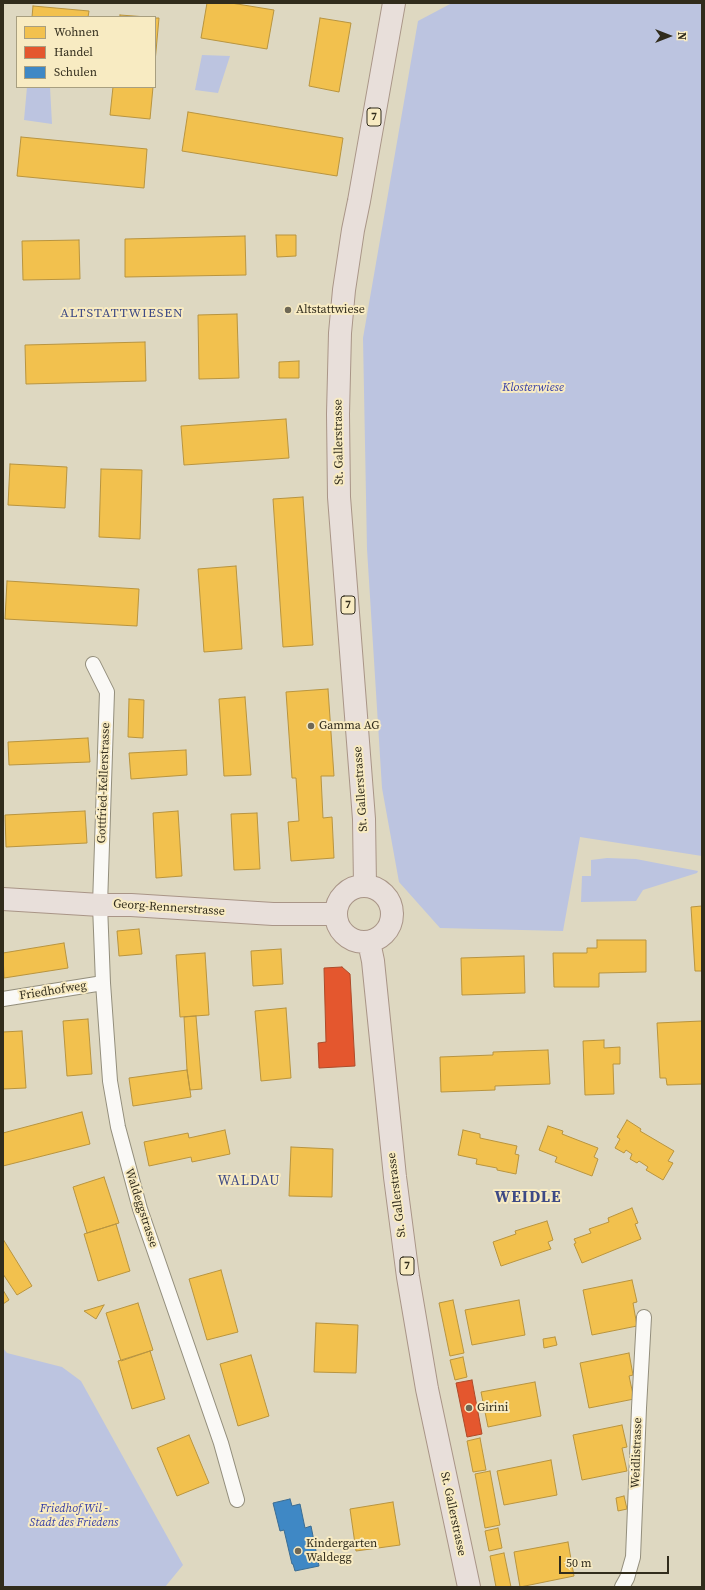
<!DOCTYPE html>
<style>
body{margin:0}
#map{position:relative;width:705px;height:1590px;overflow:hidden;background:#ded8c1;font-family:"Source Serif 4",serif}
canvas{display:block}
.frame{position:absolute;inset:0;border:4px solid #312c1c;pointer-events:none}
.legend{position:absolute;left:16px;top:16px;width:140px;height:72px;box-sizing:border-box;background:#f8ebc2;border:1px solid #a89f80;margin:0;padding:5px 7px;list-style:none;font-size:12px;color:#312c1c}
.legend li{display:flex;align-items:center;gap:8px;height:20px}
.legend b{width:20px;border:1px solid #a89f80}
.north{position:absolute;left:649px;top:16px;width:40px;height:40px;-webkit-text-stroke:3px #f8ebc2;paint-order:stroke;rotate:90deg;font-size:11px;font-weight:700;line-height:16px;text-align:center;color:#312c1c}
.north::after{content:'';display:block;margin:auto;width:14px;height:18px;background:#312c1c;clip-path:polygon(50% 0,100% 100%,50% 72%,0 100%)}
.scale{position:absolute;left:559px;top:1556px;width:110px;height:18px;box-sizing:border-box;border:2px solid #312c1c;border-top:0;padding-left:5px;font-size:12px;line-height:14px;white-space:nowrap;color:#312c1c;-webkit-text-stroke:3px #f8ebc2;paint-order:stroke}
</style>
<div id="map">
<canvas width="705" height="1590"></canvas>
<div class="frame"></div>
<ul class="legend">
<li><b style="height:11px;background:#f2c14e"></b>Wohnen</li>
<li><b style="height:11px;background:#e4572e"></b>Handel</li>
<li><b style="height:11px;background:#3f88c5"></b>Schulen</li>
</ul>
<div class="north">N</div>
<div class="scale">50 m</div>
</div>
<script>
const g = document.querySelector('canvas').getContext('2d');
g.lineJoin = 'round';
function fill(path, color) {
  g.fillStyle = color;
  g.fill(path, 'evenodd');
}
function toPath(rows) {
  const path = new Path2D();
  for (const r of rows) {
    if (r.length === 3) {
      path.moveTo(r[0] + r[2], r[1]);
      path.arc(r[0], r[1], r[2], 0, 2 * Math.PI);
      continue;
    }
    path.moveTo(r[0], r[1]);
    for (let i = 2; i < r.length; i += 2) path.lineTo(r[i], r[i + 1]);
  }
  return path;
}
function stroke(path, color, width, dash) {
  g.strokeStyle = color;
  g.lineWidth = width;
  g.lineCap = dash ? 'butt' : 'round';
  g.setLineDash(dash || []);
  g.stroke(path);
}
function write(font, color, halo, rows, align = 'center') {
  g.font = font + ' "Source Serif 4",serif';
  g.lineWidth = 4;
  g.setLineDash([]);
  g.textBaseline = 'middle';
  g.strokeStyle = halo;
  g.fillStyle = color;
  for (const [text, x, y, turn = 0] of rows) {
    g.save();
    g.translate(x, y);
    g.rotate((+turn || 0) * Math.PI / 180);
    g.textAlign = isNaN(turn) ? turn : align;
    if (halo) g.strokeText(text, 0, 0);
    g.fillText(text, 0, 0);
    g.restore();
  }
}
fill(toPath([
 [452,3,702,3,702,856,580,837,563,931,440,928,399,882,382,788,367,549,363,338,418,21],
 [202,55,230,56,218,93,195,90],
 [27,87,50,87,52,124,24,120],
 [607,858,636,859,698,871,697,873,643,890,636,901,581,902,582,876,591,876,591,860],
 [3,1348,7,1353,62,1367,81,1381,183,1565,165,1587,3,1587]
]), '#bcc4e0');
const homes = toPath([
 [207,3,231,3,274,10,267,49,201,38,207,3],
 [33,6,89,11,88,17,32,17,33,6],
 [120,15,147,17,120,17,120,15],
 [155,18,159,18,155,62,155,18],
 [320,18,351,23,339,92,309,86,320,18],
 [113,87,153,87,150,119,110,115,113,87],
 [188,112,343,138,337,176,182,151,188,112],
 [21,137,147,149,144,188,17,176,21,137],
 [276,235,296,235,296,256,277,257,276,235],
 [245,236,246,275,125,277,125,239,245,236],
 [79,240,80,279,23,280,22,241,79,240],
 [237,314,239,378,199,379,198,315,237,314],
 [145,342,146,381,26,384,25,345,145,342],
 [299,361,299,378,279,378,279,362,299,361],
 [286,419,289,458,184,465,181,426,286,419],
 [10,464,67,467,65,508,8,505,10,464],
 [101,469,142,470,140,539,99,537,101,469],
 [303,497,313,645,283,647,273,499,303,497],
 [236,566,242,649,204,652,198,569,236,566],
 [7,581,139,589,137,626,5,619,7,581],
 [328,689,334,776,321,776,323,818,332,817,334,858,291,861,288,822,299,821,296,778,292,778,286,692,328,689],
 [245,697,251,775,224,776,219,699,245,697],
 [129,699,144,700,143,738,128,737,129,699],
 [88,738,90,762,9,765,8,742,88,738],
 [186,750,187,775,131,779,129,753,186,750],
 [85,811,87,843,6,847,5,815,85,811],
 [178,811,182,876,156,878,153,813,178,811],
 [257,813,260,869,234,870,231,814,257,813],
 [702,906,702,971,695,971,691,907,702,906],
 [139,929,142,954,119,956,117,931,139,929],
 [597,940,646,940,646,972,599,973,599,987,554,987,553,953,587,953,587,948,597,948,597,940],
 [64,943,68,968,4,978,3,953,64,943],
 [281,949,283,984,253,986,251,951,281,949],
 [205,953,209,1015,180,1017,176,955,205,953],
 [524,956,525,993,462,995,461,958,524,956],
 [286,1008,291,1078,261,1081,255,1011,286,1008],
 [196,1016,202,1089,190,1090,187,1070,184,1017,196,1016],
 [88,1019,92,1074,67,1076,63,1021,88,1019],
 [702,1021,702,1084,667,1085,666,1078,660,1078,657,1023,702,1021],
 [22,1031,26,1088,3,1089,3,1032,22,1031],
 [604,1040,604,1048,620,1047,620,1064,613,1064,614,1094,585,1095,583,1041,604,1040],
 [548,1050,550,1084,495,1086,495,1090,441,1092,440,1057,493,1055,493,1052,548,1050],
 [187,1070,191,1097,133,1106,129,1078,187,1070],
 [82,1112,90,1144,3,1166,3,1133,82,1112],
 [627,1120,641,1129,640,1131,674,1151,668,1161,673,1163,663,1180,646,1170,648,1167,639,1161,637,1163,630,1159,632,1154,626,1150,624,1153,615,1148,620,1139,617,1137,627,1120],
 [548,1126,563,1131,562,1134,598,1148,594,1157,598,1159,592,1176,555,1162,557,1157,539,1150,548,1126],
 [225,1130,230,1154,192,1162,191,1157,149,1166,144,1142,188,1133,189,1138,225,1130],
 [463,1130,480,1134,480,1138,517,1146,515,1154,519,1155,516,1174,497,1170,497,1168,476,1164,477,1159,458,1155,463,1130],
 [291,1147,333,1149,332,1197,289,1196,291,1147],
 [104,1177,119,1223,87,1233,73,1187,104,1177],
 [632,1208,638,1223,635,1224,641,1239,582,1263,574,1244,576,1243,574,1239,591,1233,589,1229,609,1222,608,1218,632,1208],
 [547,1221,553,1240,548,1242,551,1249,501,1266,493,1242,516,1234,515,1231,547,1221],
 [116,1224,130,1271,98,1281,84,1234,116,1224],
 [3,1239,32,1286,17,1295,3,1274,3,1239],
 [221,1270,238,1332,207,1340,189,1279,221,1270],
 [632,1280,637,1302,633,1303,637,1326,592,1335,583,1290,632,1280],
 [3,1290,9,1300,3,1304,3,1290],
 [453,1300,464,1353,450,1356,439,1303,453,1300],
 [519,1300,525,1335,472,1345,465,1310,519,1300],
 [138,1303,153,1350,121,1361,106,1313,138,1303],
 [104,1305,96,1319,84,1311,104,1305],
 [316,1323,358,1325,356,1373,314,1372,316,1323],
 [555,1337,557,1345,544,1348,543,1339,555,1337],
 [150,1351,165,1399,132,1409,118,1361,150,1351],
 [629,1353,633,1375,629,1376,634,1399,589,1408,580,1363,629,1353],
 [251,1355,269,1416,238,1426,220,1364,251,1355],
 [463,1357,467,1377,455,1380,450,1360,463,1357],
 [535,1382,541,1416,488,1427,481,1392,535,1382],
 [622,1425,627,1447,622,1448,627,1471,582,1480,573,1435,622,1425],
 [189,1435,209,1483,177,1496,157,1448,189,1435],
 [480,1438,486,1470,473,1472,467,1441,480,1438],
 [551,1460,557,1495,504,1505,497,1471,551,1460],
 [490,1471,500,1525,485,1528,475,1474,490,1471],
 [624,1496,627,1509,618,1511,616,1498,624,1496],
 [393,1502,400,1545,356,1551,350,1509,393,1502],
 [498,1528,502,1548,489,1551,485,1531,498,1528],
 [568,1542,574,1576,520,1587,514,1552,568,1542],
 [504,1553,511,1587,496,1587,490,1556,504,1553]
]);
fill(homes, '#f2c14e');
stroke(homes, '#b8943f', 1);
const shops = toPath([
 [342,967,350,974,355,1066,319,1068,318,1043,326,1042,324,968,342,967],
 [472,1380,482,1434,467,1437,456,1383,472,1380]
]);
fill(shops, '#e4572e');
stroke(shops, '#ae4a29', 1);
const schools = toPath([
 [290,1499,292,1506,300,1504,305,1528,311,1526,319,1566,295,1571,293,1564,292,1564,284,1530,280,1531,273,1503,290,1499]
]);
fill(schools, '#3f88c5');
stroke(schools, '#3b6c92', 1);
const minor = toPath([
 [93,664,107,692,100,905,103,983,110,1081,118,1127,140,1209,221,1443,237,1500],
 [3,999,103,983],
 [622,1587,627,1578,633,1557,639,1408,644,1317]
]);
const primary = toPath([
 [365,885,364,819,339,497,338,414,340,333,344,290,353,230,359,201,394,3],
 [364,914,28],
 [3,899,100,905,131,905,273,914,335,914],
 [369,942,373,961,395,1177,408,1277,427,1389,469,1587]
]);
stroke(minor, '#938e7c', 16);
stroke(primary, '#a99587', 24);
stroke(minor, '#faf9f6', 14);
stroke(primary, '#e8dfda', 22);
for (const [x, y, r, color] of [
 [288,310,4,"#6e6856"],
 [311,726,4,"#6e6856"],
 [469,1408,4,"#6e6856"],
 [298,1551,4,"#6e6856"]
]) {
  const dot = new Path2D();
  dot.arc(x, y, r, 0, 2 * Math.PI);
  g.fillStyle = color;
  g.fill(dot);
  stroke(dot, '#f8ebc2', 1.5);
}
for (const [x, y, w] of [
 [374,117,14],
 [348,605,14],
 [407,1266,14]
]) {
  const box = new Path2D();
  box.roundRect(x - w / 2, y - 9, w, 18, 3);
  g.fillStyle = '#f8ebc2';
  g.fill(box);
  stroke(box, '#312c1c', 1);
}
write('bold 11px', '#312c1c', null, [
 ["7",374,117],
 ["7",348,605],
 ["7",407,1266]
]);
write('12px', '#312c1c', '#f8ebc2', [
 ["Altstattwiese",296,310],
 ["Gamma AG",319,726],
 ["Girini",477,1408],
 ["Kindergarten",306,1544],
 ["Waldegg",306,1558]
], 'left');
write('italic 12px', '#353ea7', '#f8ebc2', [
 ["Klosterwiese",533,388],
 ["Friedhof Wil -",74,1509],
 ["Stadt des Friedens",74,1523]
]);
write('12px', '#312c1c', '#f8ebc2', [
 ["St. Gallerstrasse",339,442,-91],
 ["Gottfried-Kellerstrasse",104,783,-88],
 ["St. Gallerstrasse",361,789,-94],
 ["Georg-Rennerstrasse",169,908,4],
 ["Friedhofweg",53,991,-9],
 ["St. Gallerstrasse",397,1195,-97],
 ["Waldeggstrasse",141,1208,72],
 ["Weidlistrasse",637,1453,-88],
 ["St. Gallerstrasse",453,1514,78]
]);
g.letterSpacing = '1px';
write('13px', '#3d4985', '#f8ebc2', [
 ["ALTSTATTWIESEN",122,314]
]);
g.letterSpacing = '0px';
g.letterSpacing = '1px';
write('14px', '#3d4985', '#f8ebc2', [
 ["WALDAU",249,1181]
]);
g.letterSpacing = '0px';
g.letterSpacing = '1px';
write('bold 16px', '#3d4985', '#f8ebc2', [
 ["WEIDLE",528,1198]
]);
g.letterSpacing = '0px';
</script>
